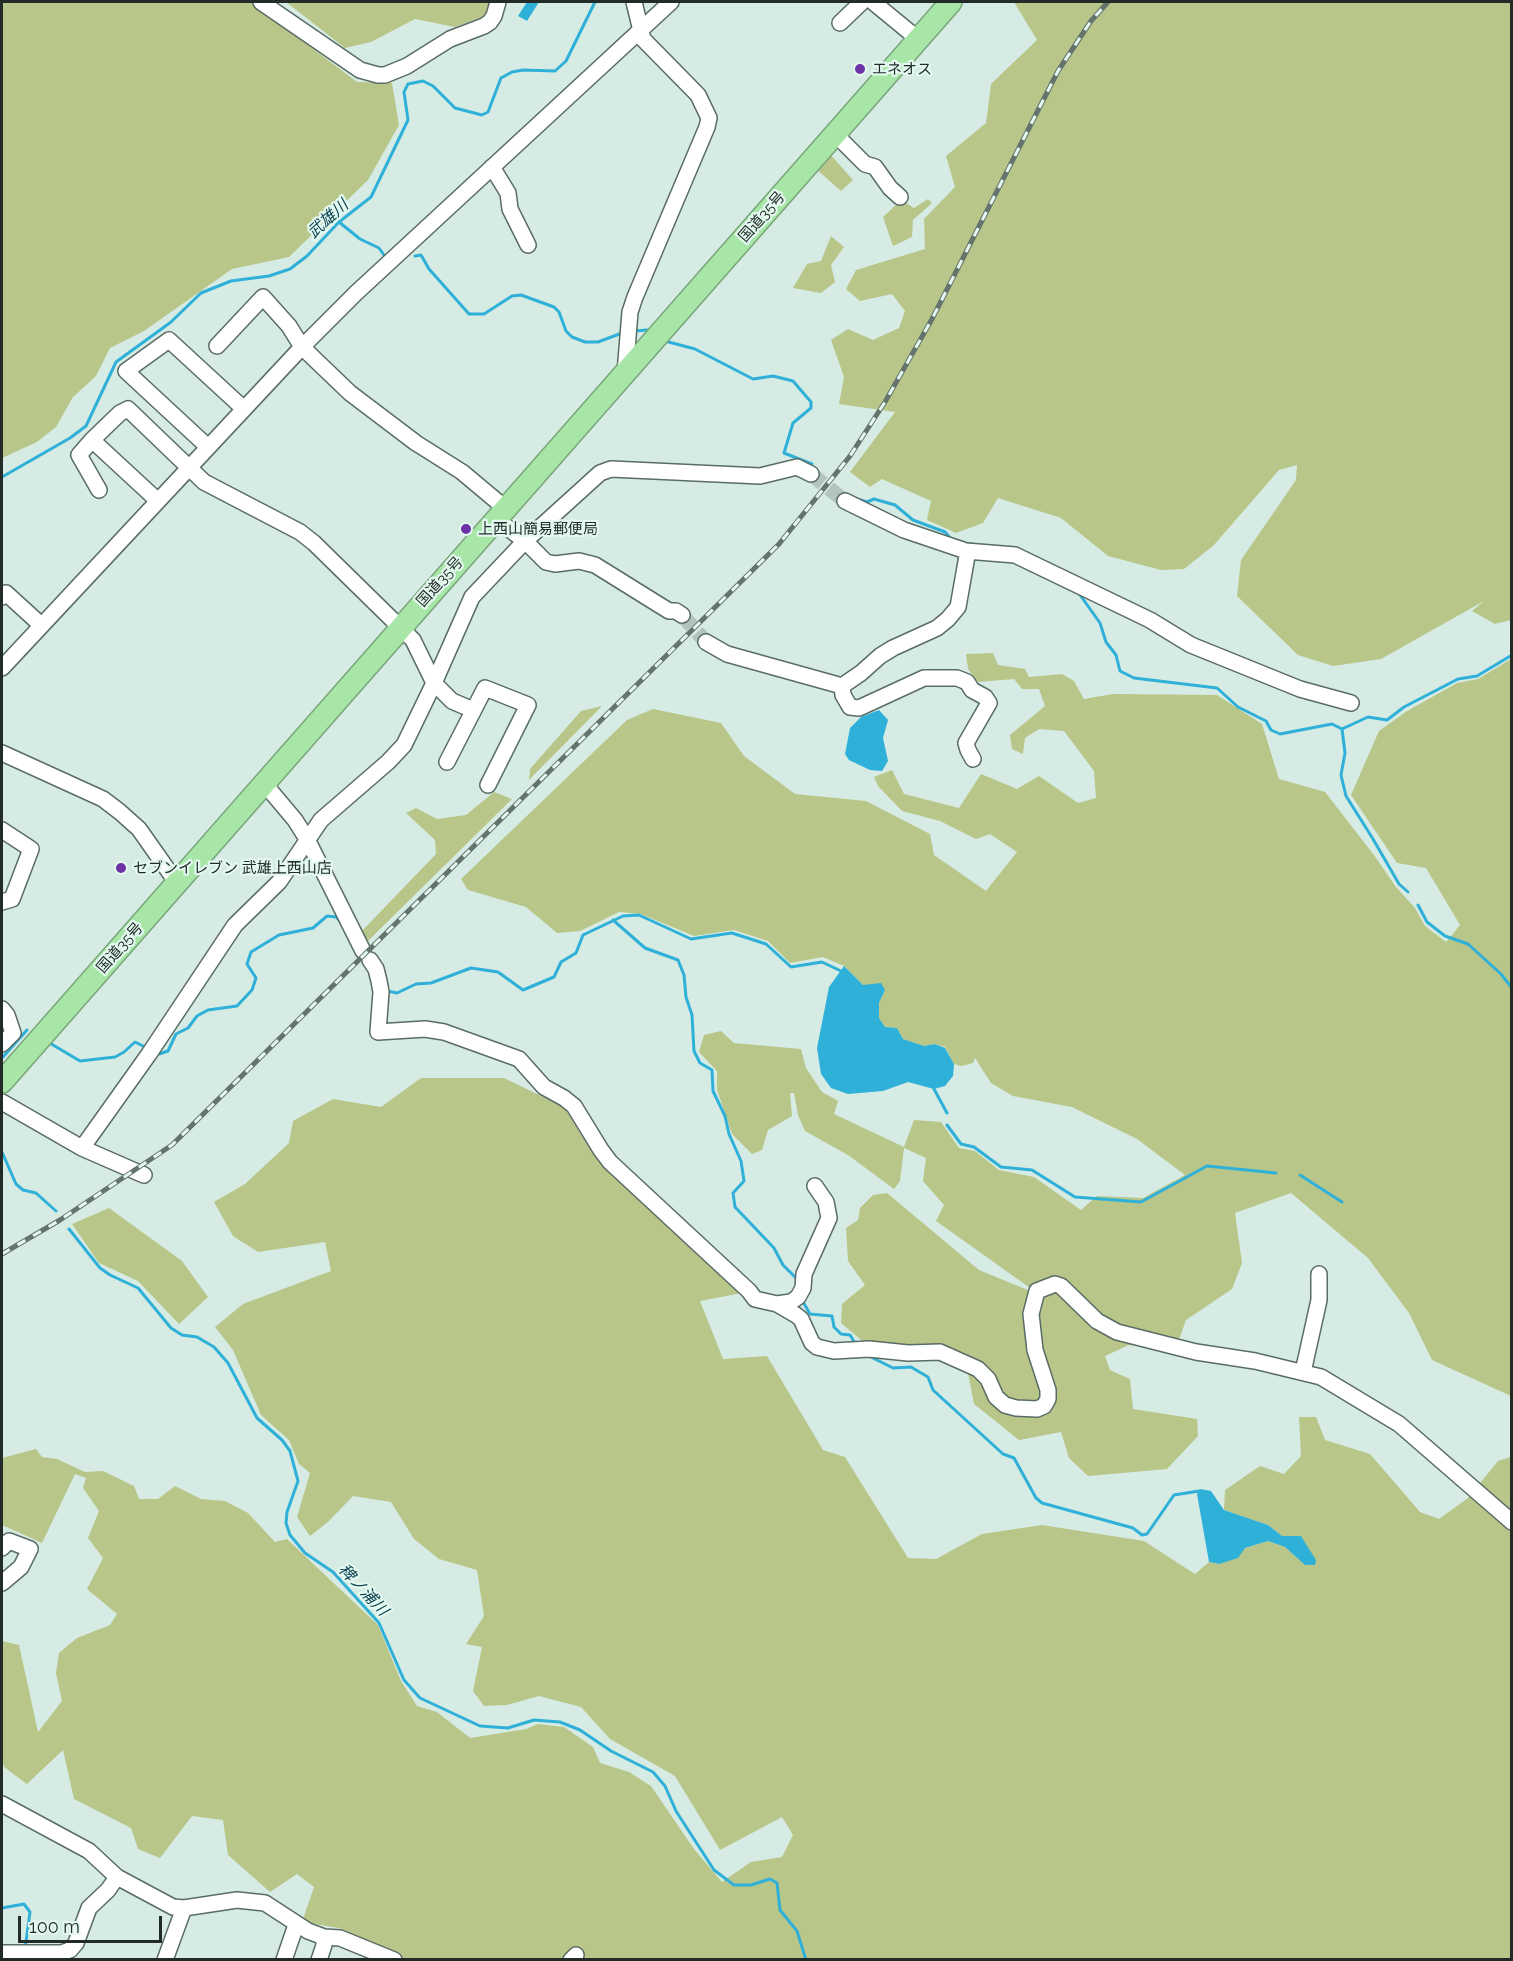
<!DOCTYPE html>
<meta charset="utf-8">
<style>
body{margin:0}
#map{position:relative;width:1513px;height:1961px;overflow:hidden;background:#d6ebe3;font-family:Raleway,sans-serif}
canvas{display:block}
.frame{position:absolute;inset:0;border:3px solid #222b27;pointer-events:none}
.scale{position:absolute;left:18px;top:1916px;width:144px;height:27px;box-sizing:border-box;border:3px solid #222b27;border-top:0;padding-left:8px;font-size:18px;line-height:21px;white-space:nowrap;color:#222b27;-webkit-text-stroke:4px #e3f9f0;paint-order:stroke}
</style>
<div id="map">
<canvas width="1513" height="1961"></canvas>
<div class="frame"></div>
<div class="scale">100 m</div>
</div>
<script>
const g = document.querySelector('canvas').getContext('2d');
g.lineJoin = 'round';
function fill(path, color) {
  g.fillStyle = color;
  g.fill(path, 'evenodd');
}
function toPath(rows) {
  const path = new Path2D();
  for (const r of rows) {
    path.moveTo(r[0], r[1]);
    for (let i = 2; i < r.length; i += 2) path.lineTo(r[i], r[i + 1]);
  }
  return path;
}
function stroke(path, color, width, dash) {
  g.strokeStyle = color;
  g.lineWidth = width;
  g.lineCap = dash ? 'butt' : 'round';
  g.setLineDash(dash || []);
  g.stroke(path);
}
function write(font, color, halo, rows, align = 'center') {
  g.font = font + ' Raleway,"Noto Sans JP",sans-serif';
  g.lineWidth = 4.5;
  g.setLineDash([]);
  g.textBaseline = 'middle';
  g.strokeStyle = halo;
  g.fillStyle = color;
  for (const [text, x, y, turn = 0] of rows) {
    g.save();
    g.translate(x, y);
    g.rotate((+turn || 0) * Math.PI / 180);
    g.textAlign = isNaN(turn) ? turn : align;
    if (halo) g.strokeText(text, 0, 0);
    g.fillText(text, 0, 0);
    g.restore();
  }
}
fill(toPath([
 [2,2,251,2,357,82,392,83,399,125,368,180,289,257,232,269,144,331,110,348,96,376,73,397,56,427,37,442,2,458],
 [286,2,506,2,503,9,455,27,415,19,371,42,345,48],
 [1014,2,1511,2,1511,620,1495,624,1472,611,1484,601,1381,659,1333,666,1298,655,1237,596,1241,560,1296,480,1297,465,1279,470,1214,545,1184,569,1161,570,1108,556,1061,518,998,498,983,523,956,533,927,520,931,501,882,479,870,487,850,472,895,412,839,404,844,377,831,340,848,329,873,340,899,328,905,311,892,294,860,301,846,289,856,270,925,249,924,219,955,187,946,156,986,123,991,84,1037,40],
 [829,153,853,180,841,191,815,168],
 [928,199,932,203,913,220,912,237,893,246,883,217,901,200,914,208],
 [831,236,844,247,831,265,835,282,821,293,793,288,807,264,821,261],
 [993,653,998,665,1025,669,1029,677,1062,674,1074,681,1084,699,1113,694,1217,695,1262,724,1279,779,1325,792,1374,855,1396,887,1415,908,1425,926,1446,942,1460,925,1426,868,1397,863,1351,795,1379,731,1407,711,1457,683,1478,679,1511,659,1511,1396,1432,1360,1409,1313,1368,1258,1291,1193,1235,1213,1242,1263,1232,1289,1186,1320,1176,1348,1129,1345,1105,1356,1110,1370,1130,1379,1133,1409,1197,1419,1198,1436,1167,1469,1088,1476,1069,1458,1061,1432,1019,1440,974,1404,968,1373,931,1355,879,1355,841,1323,842,1304,865,1285,848,1261,846,1228,858,1220,860,1208,873,1195,887,1193,979,1270,1040,1295,936,1221,944,1205,923,1181,926,1158,904,1148,900,1181,894,1189,848,1155,805,1131,798,1115,794,1093,790,1093,792,1116,768,1130,762,1150,752,1154,732,1134,717,1090,717,1071,699,1052,704,1035,721,1031,734,1043,801,1049,806,1068,822,1092,838,1101,834,1114,904,1147,914,1120,941,1122,959,1148,975,1151,999,1170,1034,1177,1081,1210,1097,1196,1143,1198,1185,1175,1137,1139,1072,1107,1013,1096,991,1083,975,1058,973,1063,961,1066,954,1064,945,1047,935,1044,924,1046,903,1039,897,1028,885,1027,879,1018,879,1003,885,990,863,985,844,966,823,957,790,963,768,941,734,930,694,936,641,914,619,912,580,931,557,933,526,907,468,890,461,879,627,720,653,709,721,723,744,756,795,794,866,801,930,834,934,855,986,891,1017,852,990,834,976,839,940,821,902,811,878,786,874,777,892,770,904,794,959,808,981,774,1017,789,1039,776,1078,803,1096,798,1094,771,1064,731,1039,729,1025,738,1023,754,1012,749,1010,735,1045,706,1039,689,1022,689,1014,679,978,682,968,669,966,654],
 [602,706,529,780,530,769,581,711],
 [494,792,512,799,368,941,360,933,436,854,435,840,406,813,416,808,437,819,466,815],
 [421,1078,504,1078,564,1107,592,1152,742,1293,700,1301,723,1359,767,1356,823,1450,845,1457,908,1558,936,1559,982,1534,1042,1525,1144,1541,1195,1574,1209,1562,1219,1564,1245,1548,1268,1541,1285,1547,1305,1565,1301,1536,1282,1536,1268,1525,1224,1510,1225,1490,1260,1466,1284,1474,1301,1456,1299,1417,1316,1417,1325,1440,1370,1454,1420,1512,1439,1519,1468,1498,1498,1461,1511,1457,1511,1959,401,1959,381,1946,339,1928,302,1922,314,1887,297,1874,270,1892,228,1855,223,1820,192,1816,160,1858,138,1849,131,1828,74,1799,63,1750,27,1784,4,1767,2,1758,2,1641,19,1645,38,1732,62,1701,56,1673,59,1653,77,1638,110,1625,117,1614,87,1589,103,1558,88,1538,99,1511,83,1488,86,1478,75,1474,42,1543,2,1525,2,1458,36,1449,42,1457,57,1459,85,1472,103,1471,134,1486,139,1499,158,1499,175,1486,201,1499,225,1501,248,1513,275,1542,287,1539,378,1625,401,1681,417,1706,437,1712,470,1738,526,1729,538,1724,564,1727,593,1747,600,1763,629,1772,651,1786,694,1849,722,1882,751,1862,782,1857,793,1835,782,1817,720,1850,675,1776,610,1739,581,1707,539,1696,507,1705,484,1706,473,1691,482,1647,466,1644,484,1616,477,1570,439,1559,414,1539,391,1502,353,1496,328,1522,310,1536,297,1517,310,1473,299,1464,289,1440,261,1415,233,1350,215,1327,243,1304,331,1271,325,1242,258,1252,233,1236,214,1202,245,1184,289,1143,293,1121,333,1099,381,1107],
 [109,1208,182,1261,208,1297,179,1324,138,1281,99,1263,72,1224]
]), '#b9c689');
fill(toPath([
 [527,2,539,2,527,21,518,16],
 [879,710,888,720,883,738,888,761,882,771,870,770,849,760,845,754,850,728,861,717],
 [844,966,863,985,881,983,885,990,879,1003,879,1018,885,1027,897,1028,903,1039,924,1046,935,1044,945,1048,954,1064,953,1076,945,1086,934,1089,908,1082,883,1091,848,1094,831,1088,821,1074,817,1048,829,987],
 [1200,1489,1211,1491,1224,1510,1268,1525,1282,1536,1301,1536,1316,1560,1315,1565,1305,1565,1285,1547,1268,1541,1245,1548,1238,1558,1219,1564,1209,1562,1197,1494]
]), '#2fb0d8');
stroke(toPath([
 [339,222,360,239,379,248,384,255],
 [415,256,421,255,429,269,469,314,484,314,512,296,521,295,554,307,559,312,566,331,572,337,585,342,598,342,622,333],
 [635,331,647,330],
 [665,341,695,349,753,379,773,376,793,381,811,402,811,408,793,423,784,453,812,464],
 [2,477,70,438,86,426,116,362,171,322,201,293,231,281,269,276,290,269,307,256,339,222,371,197,408,120,404,92,408,84,423,81,433,86,455,108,482,115,488,112,501,78,512,72,523,70,555,71,566,61,595,2],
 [857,499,867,502,874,499,895,505,913,520,945,532,952,540],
 [964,543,978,545],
 [1078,592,1100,623,1106,642,1116,655,1120,671,1134,678,1217,688,1238,707,1266,721,1271,730,1280,734,1332,724,1342,729,1345,753,1341,775,1346,796,1373,839,1399,884,1408,892],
 [1342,729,1368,717,1387,720,1404,707,1458,679,1477,676,1512,655],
 [1418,905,1427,922,1445,936,1468,944,1501,974,1512,988],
 [613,920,645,948,678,960,684,975,686,997,692,1015,694,1051,700,1063,712,1070,713,1091,725,1116,729,1134,741,1161,744,1181,733,1193,735,1207,774,1248,783,1265,797,1279],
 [387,991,397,993,416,984,431,983,471,968,498,972,523,990,554,977,561,962,576,953,583,935,623,916,639,915,691,939,732,933,766,944,791,967,822,962,841,971],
 [48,1042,80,1061,115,1057,124,1052,135,1042,147,1048],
 [156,1052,159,1054,168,1051,176,1034,188,1028,197,1016,208,1010,237,1006,252,990,256,978,247,964,251,952,279,935,313,928,327,916,336,917,342,923],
 [2,1058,27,1030],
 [934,1089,947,1113],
 [947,1125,961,1144,974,1147,1001,1167,1032,1170,1075,1197,1141,1202,1207,1166,1276,1173],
 [2,1152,16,1184,23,1190,36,1193,56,1211],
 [1300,1175,1342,1202],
 [69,1229,100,1268,110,1275,138,1288,171,1328,182,1335,197,1337,214,1347,228,1363,257,1418,282,1440,290,1451,298,1481,287,1512,286,1523,290,1535,305,1553,333,1572,379,1623,404,1680,420,1698,480,1726,508,1728,534,1720,560,1722,580,1730,611,1751,653,1772,665,1786,676,1811,714,1870,734,1885,751,1885,770,1879,777,1883,780,1910,797,1931,806,1960],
 [802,1300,810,1314,832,1316,834,1327,841,1334,850,1335,855,1343],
 [871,1357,893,1368,911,1367,928,1377,933,1390,1003,1454,1014,1458,1036,1498,1042,1503,1133,1528,1142,1535,1147,1534,1174,1495,1199,1491],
 [2,1908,24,1904,30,1912,25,1949]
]), '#2fb0d8', 3);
stroke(toPath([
 [811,474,845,501],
 [682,615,706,642]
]), '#b2c5bd', 15, [15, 8]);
const minor = toPath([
 [261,2,360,70,378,75,385,75,407,66,450,39,484,26,490,22,494,16,498,2],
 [873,2,918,39],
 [840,23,862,2],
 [835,134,865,164,875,167,890,188,900,197],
 [492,167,508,193,510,209,528,245],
 [217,346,263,297,289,326,302,347,350,393,416,443,462,472,505,508],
 [625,373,630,312,635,297,707,127,709,118,698,95,643,39,634,2],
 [92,440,158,501],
 [208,447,126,371,169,340,244,409],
 [99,490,79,455,92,440,120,413,128,409,204,482,300,532,314,543,413,640,434,683,452,701,473,710],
 [845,501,904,530,966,551,1015,555,1150,620,1191,645,1300,689,1351,703],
 [496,519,525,541,546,562,555,564,579,561,595,565,669,611,676,611,682,615],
 [2,597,6,593,41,625],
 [706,642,727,654,842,686,861,673,880,656,893,648,937,628,948,619,958,607,967,556,966,551],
 [2,668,302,347,356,293,671,2],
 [842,686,843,695,850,707,859,708,924,678,957,678,967,682,972,690,985,697,989,703,966,743,968,750,973,759],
 [2,753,103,799,120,812,139,829,177,883],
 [447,762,485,688,528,705,488,785],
 [263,782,295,820,307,839,363,951],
 [2,830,31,849,12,899,2,902],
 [370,960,376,969,379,981,381,992,378,1032,425,1029,444,1032,519,1059,544,1087,564,1098,574,1106,601,1150,610,1162,749,1291,755,1299,777,1304,796,1315,801,1319,812,1343,817,1347,834,1351,869,1349,908,1353,940,1352,978,1369,988,1379,996,1397,1005,1405,1016,1408,1037,1409,1044,1406,1048,1399,1048,1390,1035,1350,1031,1314,1037,1291,1055,1284,1061,1286,1097,1321,1117,1332,1196,1352,1255,1361,1321,1377,1399,1424,1512,1522],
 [2,1009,7,1015,13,1033,2,1044],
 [2,1102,82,1148,144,1175],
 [82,1148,149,1054,235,925,279,882,321,820,388,762,404,745,434,683,472,597,525,541,600,473,611,469,760,476,797,467,811,474],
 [777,1304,791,1302,798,1297,803,1288,804,1274,829,1218,826,1202,815,1186],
 [1303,1372,1319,1300,1319,1274],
 [2,1548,9,1541,30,1549,21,1567,2,1583],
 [2,1804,89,1851,117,1877,173,1907,184,1908,237,1900,265,1903,308,1931,324,1937,340,1938,394,1960],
 [2,1953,61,1953,70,1950,76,1943,89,1908,108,1890,117,1877],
 [165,1960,184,1908],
 [284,1960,296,1925],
 [319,1960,324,1945,324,1937],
 [571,1960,576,1955]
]);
const highway = toPath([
 [2,1082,951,2]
]);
stroke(minor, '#596c65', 18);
stroke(highway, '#78a57a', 24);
stroke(minor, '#fff', 15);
stroke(highway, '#a7e6a6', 21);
const rail = toPath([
 [2,1254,60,1220,172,1145,779,544,850,456,885,402,932,319,1058,71,1091,21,1108,2]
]);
stroke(rail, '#65736d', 5);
stroke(rail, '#e3f9f0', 3, [9]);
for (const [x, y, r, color] of [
 [860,69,6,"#6e32a8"],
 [466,529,6,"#6e32a8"],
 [121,868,6,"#6e32a8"]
]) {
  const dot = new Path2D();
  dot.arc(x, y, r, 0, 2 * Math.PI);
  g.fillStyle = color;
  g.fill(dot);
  stroke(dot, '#e3f9f0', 2);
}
write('15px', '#222b27', '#e3f9f0', [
 ["エネオス",872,69],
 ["上西山簡易郵便局",478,529],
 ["セブンイレブン 武雄上西山店",133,868]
], 'left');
write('15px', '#222b27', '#e3f9f0', [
 ["国道35号",762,217,-49],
 ["国道35号",440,582,-48],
 ["国道35号",120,948,-49]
]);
write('italic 16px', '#104556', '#e3f9f0', [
 ["武雄川",328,219,-42],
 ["稗ノ浦川",363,1590,47]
]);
</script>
